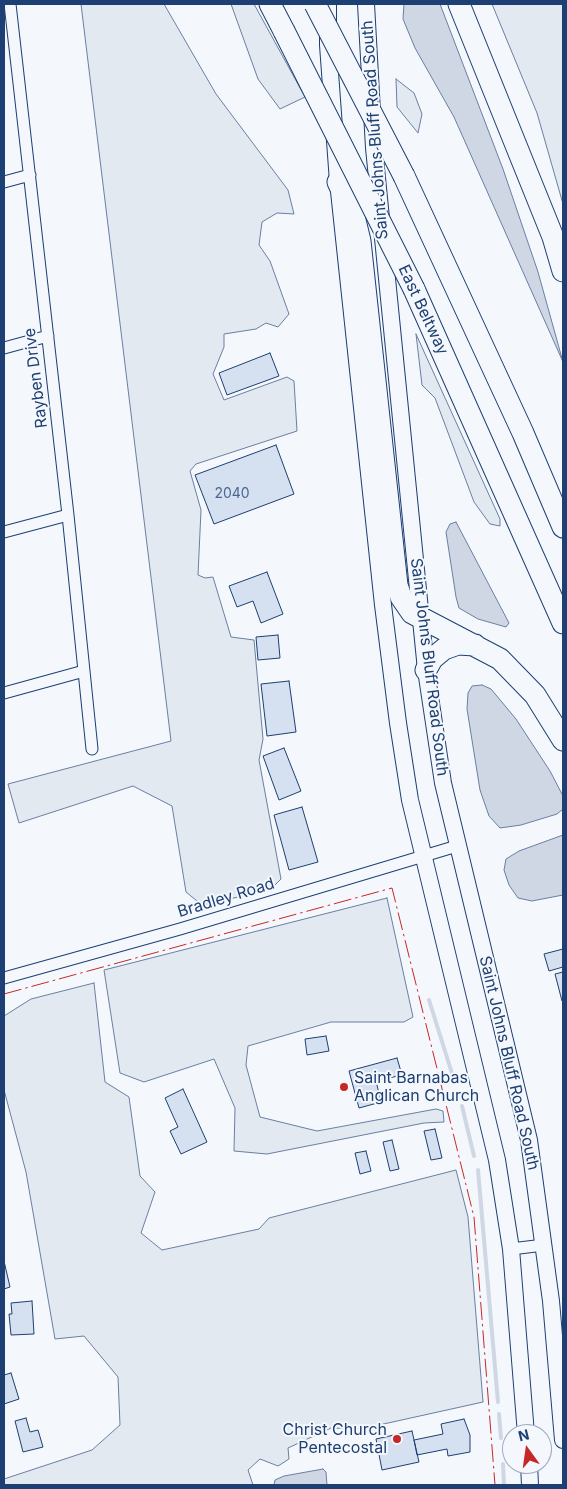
<!DOCTYPE html>
<style>
body{margin:0}
#map{position:relative;width:567px;height:1489px;overflow:hidden;background:#f4f7fb;font-family:Inter,sans-serif}
canvas{display:block}
.frame{position:absolute;inset:0;border:5px solid #1d3f73;pointer-events:none}
.north{position:absolute;left:502px;top:1424px;width:50px;height:50px;box-sizing:border-box;background:#f4f7fb;border:1px solid #9eadc5;border-radius:50%;rotate:346deg;font-size:14px;font-weight:700;line-height:20px;text-align:center;color:#1d3f73}
.north::after{content:'';display:block;margin:auto;width:18px;height:22px;background:#c62828;clip-path:polygon(50% 0,100% 100%,50% 72%,0 100%)}
</style>
<div id="map">
<canvas width="567" height="1489"></canvas>
<div class="frame"></div>
<div class="north">N</div>
</div>
<script>
const g = document.querySelector('canvas').getContext('2d');
g.lineJoin = 'round';
function fill(path, color) {
  g.fillStyle = color;
  g.fill(path, 'evenodd');
}
function toPath(rows) {
  const path = new Path2D();
  for (const r of rows) {
    path.moveTo(r[0], r[1]);
    for (let i = 2; i < r.length; i += 2) path.lineTo(r[i], r[i + 1]);
  }
  return path;
}
function stroke(path, color, width, dash) {
  g.strokeStyle = color;
  g.lineWidth = width;
  g.lineCap = dash ? 'butt' : 'round';
  g.setLineDash(dash || []);
  g.stroke(path);
}
function write(font, color, halo, rows, align = 'center') {
  g.font = font + ' Inter,sans-serif';
  g.lineWidth = 4;
  g.setLineDash([]);
  g.textBaseline = 'middle';
  g.strokeStyle = halo;
  g.fillStyle = color;
  for (const [text, x, y, turn = 0] of rows) {
    g.save();
    g.translate(x, y);
    g.rotate((+turn || 0) * Math.PI / 180);
    g.textAlign = isNaN(turn) ? turn : align;
    if (halo) g.strokeText(text, 0, 0);
    g.fillText(text, 0, 0);
    g.restore();
  }
}
const green = toPath([
 [81,4,164,4,216,94,288,190,294,214,277,213,262,222,259,245,270,261,289,314,278,327,266,323,256,329,224,334,224,347,213,374,224,400,287,377,294,381,297,431,196,464,190,471,201,510,198,575,205,578,213,577,231,637,254,640,263,739,259,760,281,879,270,890,202,905,186,892,172,806,133,786,19,823,8,784,171,741,81,4],
 [231,4,254,4,305,97,280,109,258,79,231,4],
 [492,4,563,4,563,204,537,113,492,4],
 [396,79,414,93,422,114,418,133,397,107,396,79],
 [416,334,500,519,500,526,490,524,474,502,435,398,422,385,416,334],
 [387,898,413,1017,404,1022,331,1022,248,1046,246,1065,260,1117,317,1131,436,1109,443,1111,444,1122,424,1123,267,1154,234,1151,235,1108,214,1059,144,1082,120,1073,104,970,387,898],
 [94,983,105,1082,129,1097,140,1176,155,1192,141,1233,162,1250,259,1229,269,1218,456,1170,468,1217,483,1402,361,1429,331,1428,288,1448,289,1459,278,1466,260,1459,248,1470,253,1485,4,1485,4,1479,92,1450,120,1425,118,1377,84,1336,55,1339,26,1172,4,1090,4,1016,31,999,94,983]
]);
fill(green, '#e3e9f0');
stroke(green, '#687fa3', 1);
const water = toPath([
 [404,4,440,4,503,169,538,272,563,362,454,117,415,48,403,19,404,4],
 [456,522,509,623,506,627,478,619,459,608,456,597,446,532,450,524,456,522],
 [482,685,491,689,516,719,550,771,563,796,563,809,557,814,521,825,500,828,489,816,480,790,467,709,468,693,472,686,482,685],
 [563,835,563,895,532,901,518,898,509,885,504,870,506,859,519,851,563,835],
 [323,1469,326,1472,327,1485,274,1485,275,1480,284,1476,323,1469]
]);
fill(water, '#cfd7e4');
stroke(water, '#687fa3', 1);
stroke(toPath([
 [429,1000,455,1083],
 [462,1106,474,1156],
 [478,1170,498,1402],
 [499,1414,501,1438],
 [503,1464,504,1485]
]), '#cfd7e4', 4);
const building = toPath([
 [270,353,279,376,227,395,219,373,270,353],
 [276,445,294,494,214,524,195,475,276,445],
 [267,572,283,614,261,623,253,601,237,607,229,586,267,572],
 [278,635,280,658,258,660,256,637,278,635],
 [289,681,296,732,267,736,261,684,289,681],
 [284,748,301,791,279,800,263,756,284,748],
 [302,807,318,862,289,870,274,815,302,807],
 [563,949,563,967,549,971,544,954,563,949],
 [563,972,563,1001,562,1001,555,974,563,972],
 [326,1036,329,1051,307,1055,305,1039,326,1036],
 [397,1058,402,1075,376,1081,381,1102,359,1108,349,1071,397,1058],
 [183,1089,207,1142,181,1154,170,1131,178,1127,165,1098,183,1089],
 [435,1129,442,1158,431,1160,424,1131,435,1129],
 [392,1140,399,1169,390,1171,383,1142,392,1140],
 [366,1151,371,1171,360,1174,355,1153,366,1151],
 [4,1261,10,1287,4,1289,4,1261],
 [32,1301,34,1334,11,1335,9,1314,12,1314,11,1303,32,1301],
 [11,1373,19,1399,4,1404,4,1375,11,1373],
 [26,1418,30,1432,38,1430,43,1447,23,1452,15,1421,26,1418],
 [464,1419,470,1435,470,1452,448,1456,447,1449,417,1455,414,1440,443,1434,441,1424,464,1419],
 [412,1431,419,1462,382,1470,376,1439,412,1431]
]);
fill(building, '#d5e0f0');
stroke(building, '#1d3f73', 1);
const minor = toPath([
 [10,4,68,515,92,749],
 [4,182,30,175],
 [4,348,48,336],
 [4,532,68,515],
 [4,693,84,671],
 [4,978,180,929,457,846],
 [511,1249,544,1245]
]);
const secondary = toPath([
 [328,4,328,45,338,182,383,605,398,723,410,800,497,1160,511,1249,526,1434],
 [366,4,374,148,426,670,443,783,529,1140,551,1301,563,1440],
 [529,1464,530,1485]
]);
const motorway = toPath([
 [270,4,284,31],
 [459,4,553,237,563,271],
 [404,176,523,433,563,527],
 [338,182,354,216,360,241,397,585,401,597,412,613,500,659,535,695,563,740],
 [414,289,563,623],
 [426,670,432,659,444,649,458,644,475,645]
]);
stroke(minor, '#1d3f73', 13);
stroke(secondary, '#1d3f73', 18);
stroke(motorway, '#1d3f73', 23);
stroke(minor, '#f4f7fb', 11);
stroke(secondary, '#f4f7fb', 16);
stroke(motorway, '#f4f7fb', 21);
const motorwayBridge = toPath([
 [315,4,404,176],
 [284,31,414,289]
]);
stroke(motorwayBridge, '#1d3f73', 23, []);
stroke(motorwayBridge, '#f4f7fb', 21);
stroke(toPath([
 [4,994,392,888,474,1217,495,1485]
]), '#c62828', 1, [18, 4, 2.5, 4]);
for (const [x, y, r, color] of [
 [344,1087,5,"#c62828"],
 [397,1439,5,"#c62828"]
]) {
  const dot = new Path2D();
  dot.arc(x, y, r, 0, 2 * Math.PI);
  g.fillStyle = color;
  g.fill(dot);
  stroke(dot, '#f4f7fb', 2);
}
write('14px', '#4b6792', null, [
 ["2040",232,494]
]);
write('16px', '#1d3f73', '#f4f7fb', [
 ["Saint Johns Bluff Road South",375,130,-94],
 ["East Beltway",423,310,65],
 ["Rayben Drive",36,378,-97],
 ["Saint Johns Bluff Road South",429,667,83],
 ["Bradley Road",226,898,-17],
 ["Saint Johns Bluff Road South",509,1063,77]
]);
write('16px', '#1d3f73', '#f4f7fb', [
 ["Saint Barnabas",354,1078],
 ["Anglican Church",354,1096],
 ["Christ Church",387,1430,"right"],
 ["Pentecostal",387,1448,"right"]
], 'left');
</script>
